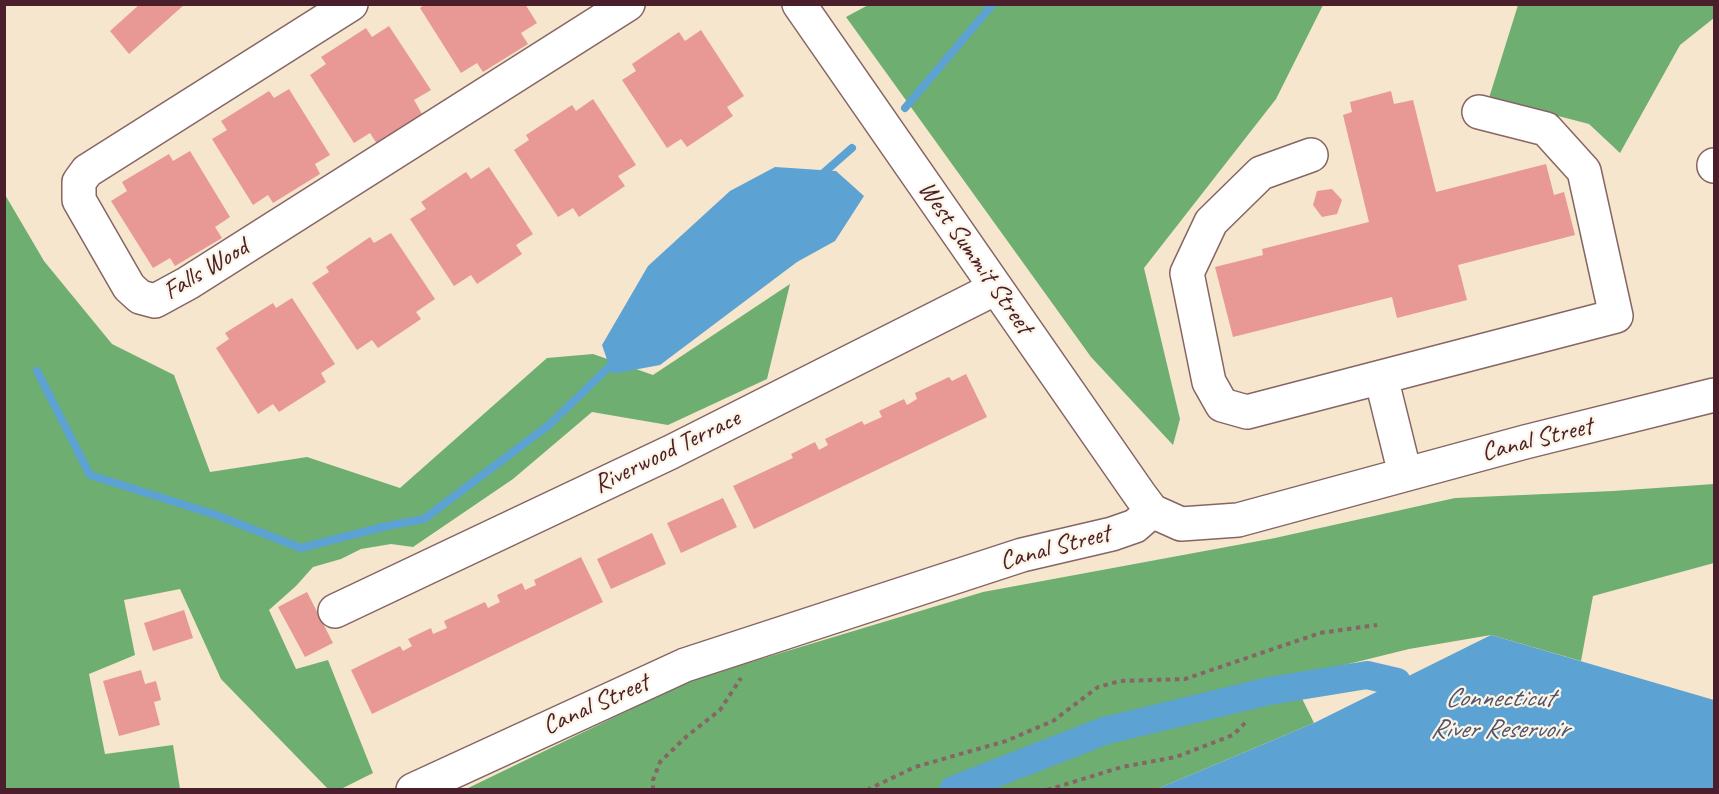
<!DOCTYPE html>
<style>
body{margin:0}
#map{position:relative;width:1719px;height:794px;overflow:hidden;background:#f6e6cd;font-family:Caveat,sans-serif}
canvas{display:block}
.frame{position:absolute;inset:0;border:6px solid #4a1f2b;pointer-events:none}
</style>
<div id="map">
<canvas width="1719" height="794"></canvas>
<div class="frame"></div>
</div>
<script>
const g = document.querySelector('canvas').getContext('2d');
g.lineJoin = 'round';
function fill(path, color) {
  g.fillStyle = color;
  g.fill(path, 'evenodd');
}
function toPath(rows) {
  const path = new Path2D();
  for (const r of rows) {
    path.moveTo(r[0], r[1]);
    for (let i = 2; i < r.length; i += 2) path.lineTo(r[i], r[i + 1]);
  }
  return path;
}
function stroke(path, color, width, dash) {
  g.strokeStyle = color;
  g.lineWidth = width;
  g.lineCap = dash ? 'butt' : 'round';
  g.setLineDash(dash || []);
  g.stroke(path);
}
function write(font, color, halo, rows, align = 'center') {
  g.font = font + ' Caveat,sans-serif';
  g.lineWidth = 4.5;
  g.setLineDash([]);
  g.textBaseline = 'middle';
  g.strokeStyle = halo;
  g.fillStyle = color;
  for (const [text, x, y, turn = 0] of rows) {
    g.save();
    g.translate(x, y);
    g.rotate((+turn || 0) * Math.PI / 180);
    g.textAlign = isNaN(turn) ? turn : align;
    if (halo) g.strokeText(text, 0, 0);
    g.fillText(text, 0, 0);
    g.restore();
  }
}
fill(toPath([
 [870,4,1323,5,1276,99,1144,268,1180,419,1173,445,1091,357,846,17],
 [1518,5,1714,5,1714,18,1680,45,1620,153,1589,124,1489,98],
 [4,193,44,261,112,344,174,375,210,472,307,457,400,488,547,358,593,354,653,375,790,284,767,379,668,425,592,412,513,479,413,547,391,544,361,549,341,559,313,567,296,586,269,610,296,669,328,660,373,773,341,789,328,789,221,679,180,589,124,600,135,655,89,674,105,754,173,745,180,789,5,789],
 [1714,484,1714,563,1593,596,1581,661,1491,635,1409,649,1292,678,1314,723,1157,789,464,790,691,680,983,592,1275,538,1455,498,1613,491]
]), '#6eae71');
fill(toPath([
 [775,167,836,171,864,196,835,241,797,262,660,365,612,374,602,345,648,266,730,191],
 [1491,635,1714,700,1714,789,1157,789,1314,723]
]), '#5ca2d2');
stroke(toPath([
 [905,108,993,4],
 [820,176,852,148],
 [37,371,90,475,216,515,301,548,387,526,424,519,549,425,616,360]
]), '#5ca2d2', 8);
stroke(toPath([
 [953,790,1104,731,1269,691,1367,675,1397,682]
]), '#5ca2d2', 28);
fill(toPath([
 [140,4,185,4,129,54,110,31],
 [425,4,525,4,537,23,521,33,528,44,483,72,477,63,461,73,420,8],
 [389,26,431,90,414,100,422,114,377,144,370,133,354,143,310,75,326,64,321,57,366,28,372,37],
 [701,30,744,96,727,107,733,116,687,147,681,139,667,148,622,80,636,71,632,64,679,32,685,41],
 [289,89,330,155,315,164,320,174,273,203,268,195,253,205,212,139,227,130,221,121,269,91,274,98],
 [1391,91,1394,104,1413,100,1436,192,1546,164,1554,195,1564,192,1575,235,1458,265,1467,300,1397,318,1392,297,1233,337,1215,267,1263,255,1262,249,1369,222,1343,115,1352,112,1350,102],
 [593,99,636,165,618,176,625,186,579,217,573,208,558,217,514,150,529,140,526,135,572,105,576,111],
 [190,151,230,217,215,227,222,238,175,266,170,258,153,268,111,201,127,191,122,182,169,154,173,161],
 [489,167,533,234,516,245,522,254,477,284,471,275,454,286,410,219,426,209,421,202,466,172,471,179],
 [1332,189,1342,200,1337,214,1322,217,1313,205,1317,191],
 [391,233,435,299,416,312,421,319,378,348,372,340,357,350,312,283,329,272,326,267,370,237,374,243],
 [292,298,335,364,321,373,326,382,279,412,273,404,258,414,216,348,229,339,225,333,273,303,276,308],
 [966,374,987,417,754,529,733,486,793,458,791,454,815,442,819,450,828,445,825,439,862,421,864,425,882,417,879,411,904,399,907,405,917,399,915,393,949,377,952,381],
 [723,498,737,527,681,553,667,523],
 [652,533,666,564,611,589,597,559],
 [581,557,603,602,372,714,351,670,400,646,403,651,412,646,408,639,431,628,433,634,447,628,444,621,485,602,488,608,500,602,497,595,522,583,525,590,536,585,534,580],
 [307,592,333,643,305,657,278,607],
 [184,610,193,638,153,651,144,623],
 [141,670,145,684,156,681,161,700,154,702,160,725,119,736,103,681]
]), '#e89895');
const minor = toPath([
 [351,4,87,171,79,182,79,200,129,287,140,297,155,301,188,283,628,4],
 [799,4,1140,495,1152,511,1181,524,1238,520,1525,442,1714,395],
 [1311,155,1261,173,1211,222,1187,273,1209,382,1222,405,1247,412,1616,316,1584,171,1546,129,1479,112],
 [1714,165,1714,166],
 [1381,377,1405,474],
 [335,611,671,452,996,288],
 [413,790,685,665,1022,555,1112,534,1135,526,1152,511]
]);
stroke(minor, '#866564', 36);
stroke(toPath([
 [653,790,653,780,660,762,687,736,720,710,741,678],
 [867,790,915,767,1006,741,1053,721,1098,687,1120,681,1185,679,1320,633,1377,625],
 [1047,790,1122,767,1176,757,1233,735,1247,721]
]), '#866564', 4, [4.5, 4.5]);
stroke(minor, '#fff', 33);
write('26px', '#4a1f2b', '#fcf5e5', [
 ["West Summit Street",975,258,55],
 ["Falls Wood",206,270,-31],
 ["Canal Street",1537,440,-14],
 ["Riverwood Terrace",667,452,-26],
 ["Canal Street",1055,548,-15],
 ["Canal Street",596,705,-24]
]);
write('italic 27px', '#51536e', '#fcf5e5', [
 ["Connecticut",1499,699],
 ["River Reservoir",1499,730]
]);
</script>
